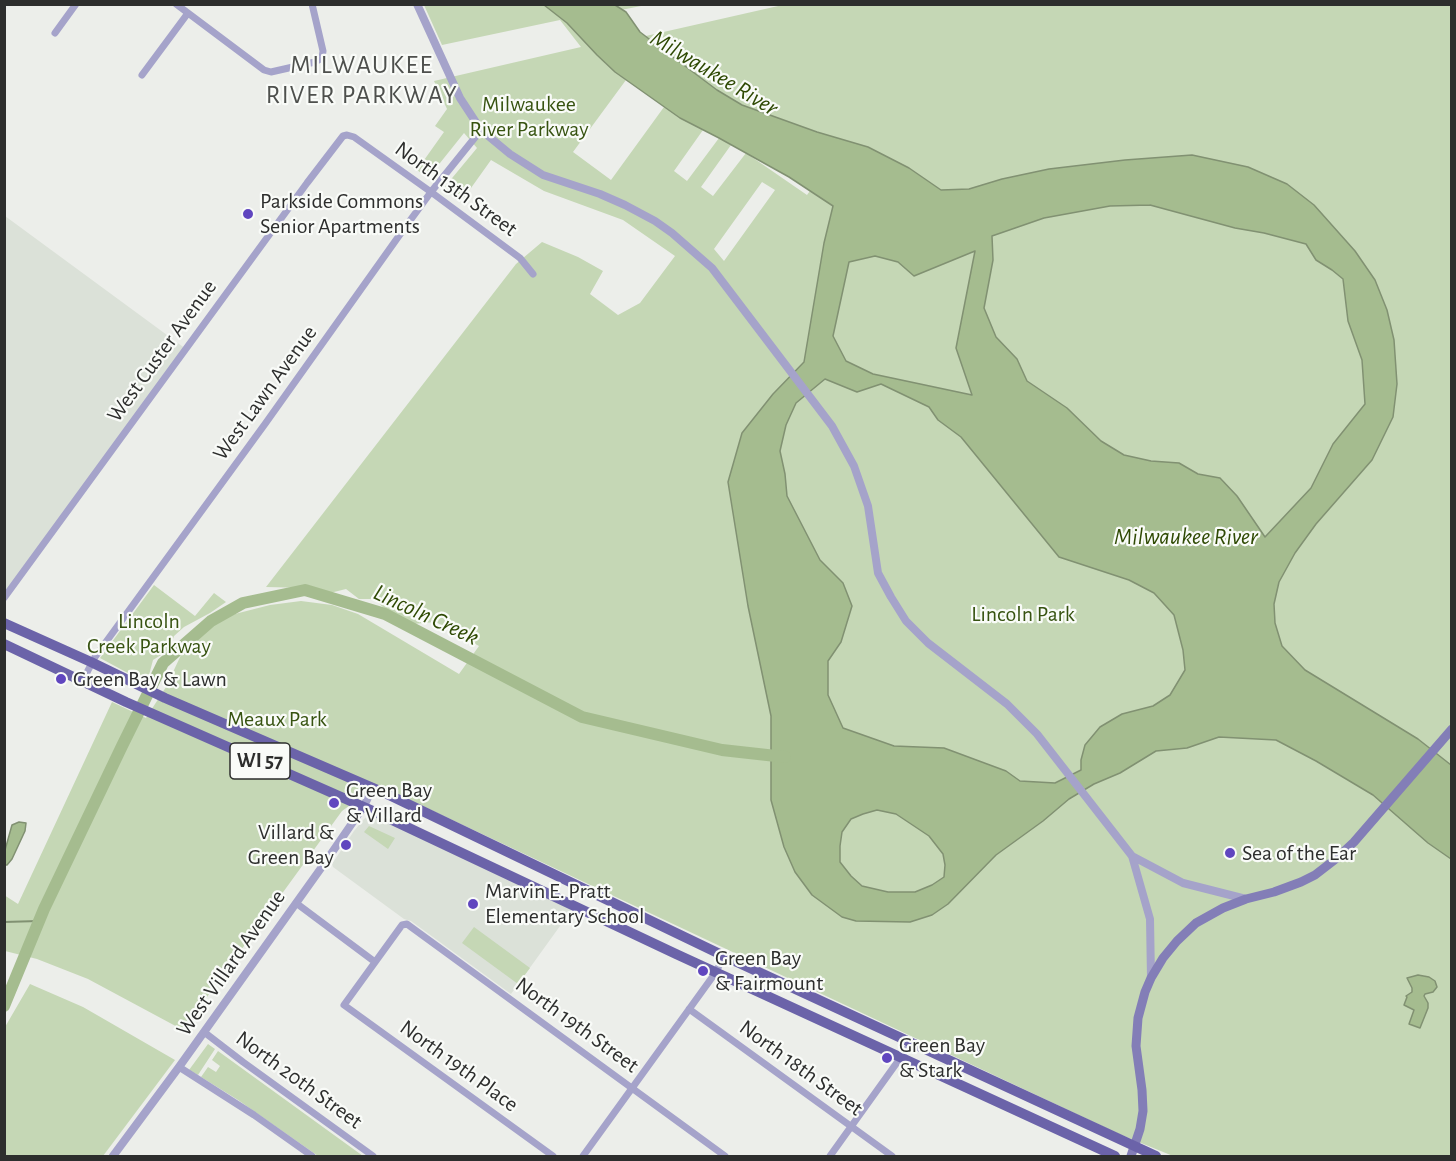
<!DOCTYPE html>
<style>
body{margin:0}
#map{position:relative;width:1456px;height:1161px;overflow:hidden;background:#eceeea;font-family:"Alegreya Sans",sans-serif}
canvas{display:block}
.frame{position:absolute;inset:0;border:6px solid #2d2e2d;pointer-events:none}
</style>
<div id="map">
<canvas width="1456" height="1161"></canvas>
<div class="frame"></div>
</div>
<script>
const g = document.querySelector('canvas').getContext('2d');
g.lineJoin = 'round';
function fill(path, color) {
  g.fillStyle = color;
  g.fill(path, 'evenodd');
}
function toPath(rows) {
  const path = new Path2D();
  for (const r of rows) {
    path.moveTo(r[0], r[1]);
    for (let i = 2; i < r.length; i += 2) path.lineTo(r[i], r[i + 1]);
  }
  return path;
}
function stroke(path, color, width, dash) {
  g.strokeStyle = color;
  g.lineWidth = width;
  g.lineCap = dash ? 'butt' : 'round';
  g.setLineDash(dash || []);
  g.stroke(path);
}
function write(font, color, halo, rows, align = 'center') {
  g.font = font + ' "Alegreya Sans",sans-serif';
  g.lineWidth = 4.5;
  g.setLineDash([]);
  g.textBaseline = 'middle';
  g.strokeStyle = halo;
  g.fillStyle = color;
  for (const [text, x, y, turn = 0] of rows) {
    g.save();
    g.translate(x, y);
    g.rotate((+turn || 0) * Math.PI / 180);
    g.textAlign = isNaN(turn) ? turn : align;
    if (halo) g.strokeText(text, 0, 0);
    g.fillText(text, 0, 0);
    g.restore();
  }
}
fill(toPath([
 [5,216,186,349,5,598],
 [371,814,573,908,511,994,411,921,404,919,333,867,332,864,354,831,364,819]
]), '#dbe1d8');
fill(toPath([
 [787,4,1451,5,1451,1156,1173,1156,1119,1134,378,785,342,811,183,1030,88,979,37,959,5,951,4,895,18,904,112,702,146,718,166,687,181,655,199,634,227,616,270,605,301,601,332,605,358,614,459,674,479,646,436,622,412,624,384,608,374,599,359,599,346,589,330,593,308,588,266,587,516,264,542,242,578,257,603,271,590,294,618,315,640,303,675,256,623,220,544,191,491,160,461,202,443,189,477,148,464,133,428,178,417,170,444,132,435,126,447,109,434,81,581,47,560,20,442,45,424,5,646,5,616,11,605,63,626,80,573,152,611,180,664,107,703,130,674,171,687,181,719,138,731,145,701,187,713,196,746,153,807,195,812,188,637,38],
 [762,182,775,190,724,261,714,249],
 [154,585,195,616,214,593,226,602,210,613,184,627,174,636,169,650,153,660,149,675,139,679,100,658],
 [369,826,395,838,388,849,364,832],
 [474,927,530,968,518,984,462,943],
 [30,984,83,1007,175,1060,103,1156,5,1156,5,1027],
 [208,1044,215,1049,198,1075,189,1070],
 [218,1051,363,1156,318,1156,238,1100,201,1077,208,1067,216,1072,220,1066,212,1060]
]), '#c5d7b5');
const water = toPath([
 [544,5,615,5,626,12,640,32,657,45,717,90,742,105,817,132,868,147,909,168,941,190,969,189,1002,179,1049,169,1125,160,1192,155,1248,167,1287,184,1314,205,1355,251,1375,280,1387,310,1394,340,1397,384,1393,417,1372,460,1316,524,1295,553,1279,582,1274,604,1275,623,1282,646,1305,670,1418,739,1451,765,1451,859,1428,843,1373,795,1316,761,1276,740,1219,737,1187,748,1156,751,1120,773,1094,784,1069,799,1043,821,996,855,948,904,932,915,910,922,856,921,842,917,812,895,795,872,784,847,771,800,771,716,748,606,728,482,742,433,773,394,804,362,824,243,833,206,789,177,719,138,680,118,615,72,597,55,567,23,544,5],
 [1150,205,1235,228,1264,233,1306,244,1316,260,1332,270,1343,279,1348,321,1362,360,1365,404,1333,444,1311,488,1265,537,1237,496,1220,478,1198,474,1179,463,1151,461,1124,455,1101,441,1067,408,1027,381,1017,359,996,337,984,308,993,260,992,236,1044,218,1110,206,1150,205],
 [975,251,956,348,972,395,873,374,846,361,833,336,849,262,875,256,898,262,914,276,975,251],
 [825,379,857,392,881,384,929,407,938,420,961,437,1059,557,1129,580,1154,593,1174,615,1183,650,1185,670,1170,695,1153,706,1122,714,1100,727,1085,745,1081,760,1081,770,1055,783,1020,781,1006,771,944,748,894,746,843,728,828,695,828,661,841,642,852,606,843,583,820,560,787,496,785,474,780,451,786,425,796,403,825,379],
 [877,810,896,814,929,836,943,854,945,865,944,877,932,885,915,892,888,892,862,886,851,876,840,862,840,846,842,832,851,819,863,814,877,810],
 [19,822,26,823,25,831,12,859,7,865,5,865,5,850,12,825,19,822],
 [1418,975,1429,977,1435,981,1437,987,1433,992,1425,994,1424,996,1428,1003,1428,1008,1420,1028,1409,1024,1414,1010,1404,1005,1407,997,1406,996,1412,992,1412,988,1407,978,1418,975]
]);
fill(water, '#a5bc8f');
stroke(water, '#819172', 1.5);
stroke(toPath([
 [4,922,39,921]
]), '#819172', 2);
stroke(toPath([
 [4,1006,44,909,122,746,163,663,211,621,243,603,305,590,385,614,582,717,722,750,785,757]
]), '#a5bc8f', 12);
stroke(toPath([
 [176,4,264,70,271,72,315,62,322,58,323,51,312,4],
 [55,33,76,4],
 [142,75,188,13],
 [4,598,307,183,343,136,347,135,354,137,431,192,520,258,533,274],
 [83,680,95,657,265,424,406,226,431,192,481,130],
 [296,903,375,962],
 [689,1009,892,1156],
 [204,1032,243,1062,373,1156],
 [179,1067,254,1115,312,1156],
 [553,1156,344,1005,402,925,407,924,411,927,725,1156],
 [583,1156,716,972,724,956],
 [830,1156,911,1043]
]), '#a5a3ca', 7);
stroke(toPath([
 [417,4,460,98,481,130,510,154,543,175,600,194,625,205,655,221,672,233,712,268,832,426,854,466,868,506,878,573,891,597,906,621,928,643,1007,704,1037,734,1132,856,1150,919,1151,978],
 [1132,856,1183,883,1246,899],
 [113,1156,179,1067,324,864,364,806,373,787]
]), '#a5a3ca', 8);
stroke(toPath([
 [1131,1156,1140,1129,1143,1111,1142,1090,1136,1046,1138,1018,1145,992,1151,978,1163,958,1177,941,1196,923,1223,908,1246,899,1274,892,1301,882,1315,875,1337,858,1354,842,1452,729]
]), '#837eb7', 9);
stroke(toPath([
 [4,623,91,662,165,698,387,794,724,956,1156,1156],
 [4,644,126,702,373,811,676,954,1115,1156]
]), '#6b63a9', 10);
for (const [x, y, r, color] of [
 [248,214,6,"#6046bf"],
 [61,679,6,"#6046bf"],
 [334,803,6,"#6046bf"],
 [346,845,6,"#6046bf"],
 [1230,853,6,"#6046bf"],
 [473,904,6,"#6046bf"],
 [703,971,6,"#6046bf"],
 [887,1058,6,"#6046bf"]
]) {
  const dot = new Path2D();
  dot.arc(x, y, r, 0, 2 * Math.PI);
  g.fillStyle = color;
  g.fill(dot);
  stroke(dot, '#f9fbf8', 2);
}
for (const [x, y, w] of [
 [260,761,60]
]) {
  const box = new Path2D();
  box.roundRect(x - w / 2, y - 18, w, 36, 4.5);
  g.fillStyle = '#f9fbf8';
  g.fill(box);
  stroke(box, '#2d2e2d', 1.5);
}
write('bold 21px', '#2d2e2d', null, [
 ["WI 57",260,761]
]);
write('22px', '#375311', '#f9fbf8', [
 ["Milwaukee",529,104],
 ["River Parkway",529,129],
 ["Lincoln Park",1023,614],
 ["Lincoln",149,621],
 ["Creek Parkway",149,646],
 ["Meaux Park",277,719]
]);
write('22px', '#2d2e2d', '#f9fbf8', [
 ["North 13th Street",456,189,36],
 ["West Custer Avenue",162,351,-54],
 ["West Lawn Avenue",265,393,-54],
 ["West Villard Avenue",231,963,-55],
 ["North 19th Street",577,1025,36],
 ["North 19th Place",459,1066,36],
 ["North 18th Street",801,1068,36],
 ["North 20th Street",299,1080,36]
]);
write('22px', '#2d2e2d', '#f9fbf8', [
 ["Parkside Commons",260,201],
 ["Senior Apartments",260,226],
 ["Green Bay & Lawn",73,679],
 ["Green Bay",346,790],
 ["& Villard",346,815],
 ["Villard &",334,832,"right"],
 ["Green Bay",334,857,"right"],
 ["Sea of the Ear",1242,853],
 ["Marvin E. Pratt",485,891],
 ["Elementary School",485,916],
 ["Green Bay",715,958],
 ["& Fairmount",715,983],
 ["Green Bay",899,1045],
 ["& Stark",899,1070]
], 'left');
write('italic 24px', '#2f4a04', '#f9fbf8', [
 ["Milwaukee River",714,73,31],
 ["Milwaukee River",1186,537],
 ["Lincoln Creek",426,615,25]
]);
g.letterSpacing = '1.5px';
write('26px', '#4e504d', '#f9fbf8', [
 ["MILWAUKEE",362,65],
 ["RIVER PARKWAY",362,95]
]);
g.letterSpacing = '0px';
</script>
